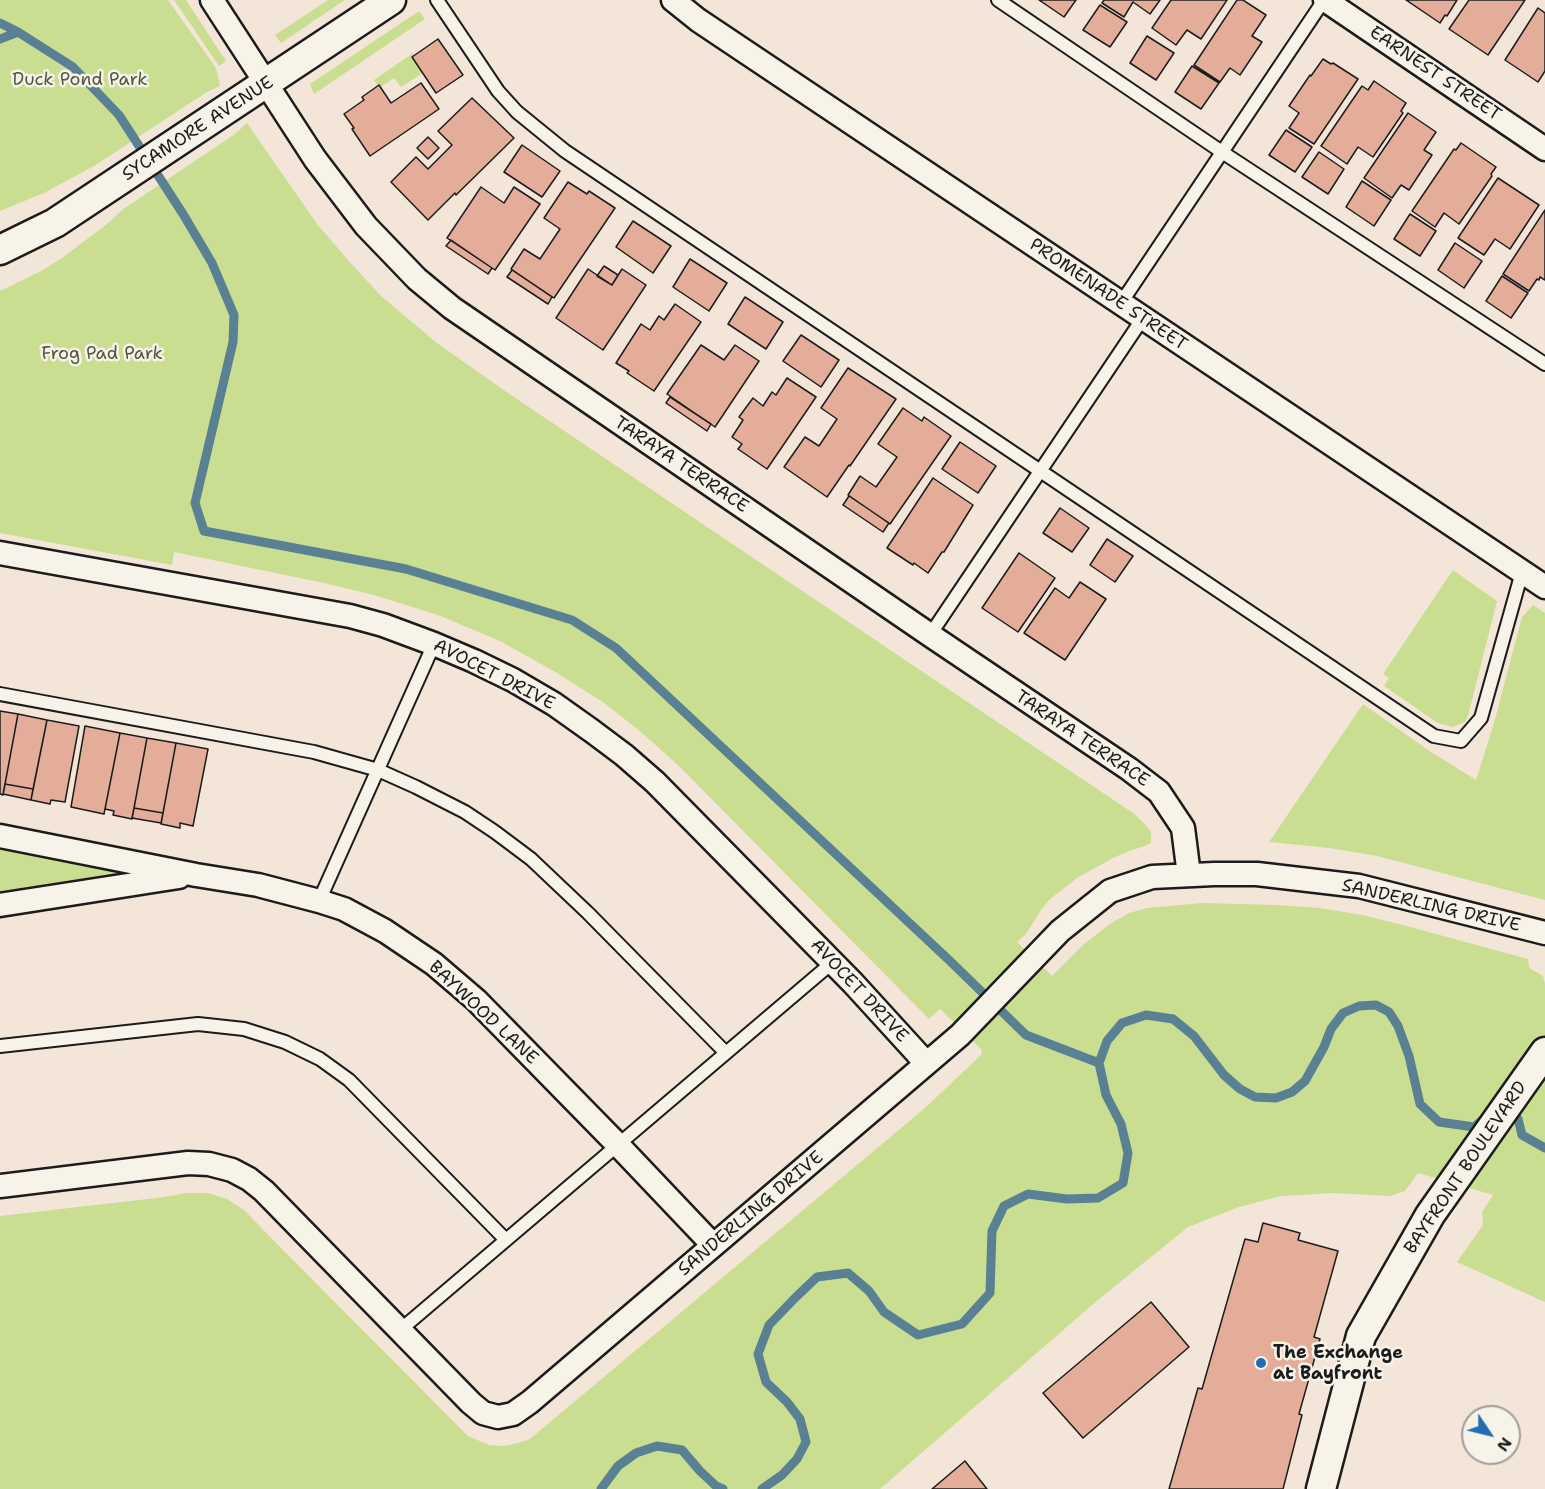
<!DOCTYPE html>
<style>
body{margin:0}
#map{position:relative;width:1545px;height:1489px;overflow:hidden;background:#f3e5d8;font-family:"Shantell Sans",sans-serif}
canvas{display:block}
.north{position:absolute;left:1461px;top:1405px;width:60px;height:60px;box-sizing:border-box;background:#f7f3e8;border:2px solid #9f9d96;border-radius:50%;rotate:125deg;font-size:16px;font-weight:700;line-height:24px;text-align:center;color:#1c1c1c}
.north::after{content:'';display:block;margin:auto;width:21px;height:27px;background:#1f6fb2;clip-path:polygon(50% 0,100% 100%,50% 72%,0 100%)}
</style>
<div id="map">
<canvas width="1545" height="1489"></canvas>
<div class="north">N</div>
</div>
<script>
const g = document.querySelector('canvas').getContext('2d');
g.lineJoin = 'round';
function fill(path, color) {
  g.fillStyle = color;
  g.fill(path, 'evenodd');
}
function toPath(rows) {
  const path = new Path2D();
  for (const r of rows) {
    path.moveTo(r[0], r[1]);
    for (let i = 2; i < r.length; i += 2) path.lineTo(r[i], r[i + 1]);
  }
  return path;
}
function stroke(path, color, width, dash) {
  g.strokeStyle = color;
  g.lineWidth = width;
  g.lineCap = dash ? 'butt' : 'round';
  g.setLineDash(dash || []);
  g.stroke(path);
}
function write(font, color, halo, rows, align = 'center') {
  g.font = font + ' "Shantell Sans",sans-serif';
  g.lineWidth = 5;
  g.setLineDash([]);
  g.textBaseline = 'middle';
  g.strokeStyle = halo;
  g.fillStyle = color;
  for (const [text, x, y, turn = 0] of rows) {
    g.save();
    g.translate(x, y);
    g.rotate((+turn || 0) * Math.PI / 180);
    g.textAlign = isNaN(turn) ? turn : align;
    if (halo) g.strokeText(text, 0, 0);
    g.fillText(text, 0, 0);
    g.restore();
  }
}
fill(toPath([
 [0,0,168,0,216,68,220,86,207,92,94,166,44,193,0,211],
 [174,0,186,0,226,61,219,66],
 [328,0,345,0,281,43,275,35],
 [419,11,425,19,314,94,310,84],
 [413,53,414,55,412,57,423,73,401,87,394,78,381,87,378,86,374,80],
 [247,123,317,224,348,260,381,296,437,343,505,391,969,703,1133,813,1143,822,1151,832,1151,843,1145,846,1129,851,1113,858,1077,878,1049,900,1041,910,1026,934,1017,942,1052,976,1084,944,1110,924,1129,913,1147,908,1202,903,1277,905,1320,908,1362,915,1403,925,1528,959,1529,968,1540,974,1543,976,1545,984,1545,1302,1457,1262,1483,1225,1482,1212,1493,1195,1418,1173,1405,1191,1390,1196,1335,1193,1281,1196,1239,1207,1188,1227,1099,1299,880,1489,0,1489,0,1216,165,1197,186,1193,208,1193,227,1199,244,1210,282,1249,468,1436,489,1445,501,1446,510,1445,528,1440,537,1433,925,1108,982,1054,981,1049,940,1009,929,1019,679,766,642,733,603,702,552,670,500,641,438,615,374,595,324,583,174,552,172,565,0,533,0,291,41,271,62,258,107,224,122,210,235,134],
 [1453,570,1497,601,1468,716,1465,722,1452,727,1438,723,1384,686,1389,678,1383,674],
 [1533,605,1545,613,1545,900,1377,856,1329,848,1269,842,1363,704,1428,750,1476,780,1494,723,1522,617],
 [0,849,111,869,114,871,115,875,113,878,109,880,0,892]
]), '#cade92');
stroke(toPath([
 [0,23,18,32,73,67,119,115,183,214,212,263,234,315,233,342,195,503,204,531,406,569,572,620,616,648,950,961,1026,1035,1099,1063],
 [0,39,18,32],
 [1509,1110,1511,1110,1518,1119,1522,1135,1545,1148],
 [601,1489,618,1466,636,1453,657,1446,682,1450,700,1471,716,1486,723,1489],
 [762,1489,782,1475,797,1459,806,1442,800,1419,787,1402,766,1382,758,1354,769,1325,795,1298,817,1277,848,1273,869,1291,884,1312,918,1335,962,1324,990,1293,992,1231,1004,1206,1028,1194,1067,1199,1098,1198,1123,1183,1128,1153,1121,1124,1106,1095,1099,1063,1107,1041,1122,1023,1146,1015,1173,1019,1194,1036,1224,1075,1240,1089,1255,1097,1276,1098,1292,1092,1305,1081,1324,1047,1331,1029,1343,1013,1359,1006,1376,1005,1389,1012,1398,1026,1409,1056,1420,1104,1439,1122,1474,1127,1485,1118]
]), '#598093', 9);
const building = toPath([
 [1039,0,1076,0,1064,17,1039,0],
 [1104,0,1160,0,1150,14,1133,2,1124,17,1102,3,1104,0],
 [1171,0,1227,0,1201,39,1187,30,1176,45,1152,28,1171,0],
 [1237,0,1243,0,1266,15,1252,36,1262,42,1240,75,1230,68,1220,82,1194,65,1237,0],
 [1406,0,1457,0,1447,16,1445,15,1440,23,1406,0],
 [1469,0,1525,0,1488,55,1449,29,1469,0],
 [1100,5,1127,22,1110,47,1083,30,1100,5],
 [1538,8,1545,13,1545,71,1538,82,1505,60,1538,8],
 [1147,36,1174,53,1156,80,1130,63,1147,36],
 [438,39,463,75,436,93,412,57,438,39],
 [1323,59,1331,64,1333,63,1358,79,1314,144,1289,128,1299,113,1289,106,1310,75,1311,76,1323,59],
 [1192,66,1219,83,1201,109,1175,92,1192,66],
 [1374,81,1406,103,1401,111,1403,113,1373,157,1358,147,1347,164,1321,146,1362,86,1368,90,1374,81],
 [421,83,439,109,370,156,352,129,354,128,344,114,364,100,362,97,379,85,391,103,421,83],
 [472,98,514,138,456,195,455,193,428,220,391,182,416,157,428,169,452,145,438,131,472,98],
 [1408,113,1436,132,1424,150,1432,155,1409,190,1401,185,1392,198,1364,178,1408,113],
 [1286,130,1312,147,1295,172,1269,155,1286,130],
 [428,137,439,148,428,159,417,148,428,137],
 [1461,143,1496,167,1491,174,1492,176,1459,224,1444,213,1435,227,1412,211,1454,149,1456,150,1461,143],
 [522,145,560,171,542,197,504,172,522,145],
 [1319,152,1344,169,1328,194,1302,177,1319,152],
 [1498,178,1539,205,1510,249,1495,239,1484,255,1458,238,1498,178],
 [1362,181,1391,200,1374,226,1346,207,1362,181],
 [568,182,587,194,589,191,615,208,554,298,511,269,524,249,540,259,560,229,544,218,568,182],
 [481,187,504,203,514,187,540,204,495,270,447,238,481,187],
 [1545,210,1545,280,1540,277,1539,280,1537,279,1529,291,1503,274,1545,210],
 [1410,214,1436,231,1420,256,1394,239,1410,214],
 [633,221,671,246,653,273,616,247,633,221],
 [451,240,492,268,488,274,446,246,451,240],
 [1455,243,1482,261,1464,288,1438,270,1455,243],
 [690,259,727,283,709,311,673,287,690,259],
 [604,266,618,275,612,285,597,276,604,266],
 [588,269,612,285,622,269,646,285,603,350,556,318,588,269],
 [512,270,552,297,548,304,507,277,512,270],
 [1502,276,1528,293,1511,318,1486,301,1502,276],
 [745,297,783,322,766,349,728,324,745,297],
 [675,304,701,322,654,391,627,373,629,371,616,363,641,324,650,330,659,316,664,320,675,304],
 [801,335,839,360,821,387,783,361,801,335],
 [701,345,724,360,735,345,759,361,715,427,667,394,701,345],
 [848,368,896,399,850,466,849,465,827,497,784,467,805,437,819,446,837,419,821,408,848,368],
 [787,378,816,397,767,469,738,449,742,444,732,437,743,420,739,417,753,398,763,406,772,392,776,395,787,378],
 [670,397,711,424,707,431,666,403,670,397],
 [903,408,922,421,924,417,951,436,890,524,848,495,860,476,876,487,897,457,878,444,903,408],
 [960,442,996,466,978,493,942,469,960,442],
 [933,478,973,505,944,552,942,552,928,573,914,563,913,565,887,548,933,478],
 [849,496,889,523,883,532,843,505,849,496],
 [1060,508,1089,528,1072,552,1043,533,1060,508],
 [1107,539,1133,556,1115,582,1090,565,1107,539],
 [1019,553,1055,578,1018,632,982,608,1019,553],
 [1080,582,1106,599,1065,660,1024,633,1055,588,1069,598,1080,582],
 [0,711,18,714,3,795,0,794,0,711],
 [18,714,47,720,33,789,5,784,18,714],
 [47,720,79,726,65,802,51,800,50,804,31,800,47,720],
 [85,726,120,733,104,814,71,807,85,726],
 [120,733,147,738,132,819,113,815,114,811,105,809,120,733],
 [147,738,176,743,163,813,134,808,147,738],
 [176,743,208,749,193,826,180,823,180,828,161,824,176,743],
 [5,784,33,789,31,800,3,794,5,784],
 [134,808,163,813,161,823,132,818,134,808],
 [1263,1223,1300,1233,1298,1240,1338,1251,1314,1337,1320,1339,1299,1414,1302,1415,1283,1489,1169,1489,1198,1388,1202,1389,1245,1239,1258,1242,1263,1223],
 [1151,1302,1189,1347,1083,1438,1043,1393,1151,1302],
 [965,1461,987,1489,932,1489,965,1461]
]);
fill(building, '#e3ad99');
stroke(building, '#1c1c1c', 1.5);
const service = toPath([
 [437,0,498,91,517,112,565,151,1434,736,1461,741,1481,718,1522,572],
 [998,0,1222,152,1545,364],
 [1121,303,1324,0],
 [930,635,1143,318],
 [0,694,314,752,378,770,416,787,465,812,495,832,531,859,588,913,726,1053],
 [319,901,434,644],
 [0,1046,198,1024,244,1029,285,1042,320,1059,349,1080,506,1240],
 [399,1331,833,962]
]);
const minor = toPath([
 [212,0,315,159,366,226,417,279,452,308,930,635,1129,769,1159,792,1183,828,1189,875],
 [673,0,698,20,1545,587],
 [1325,0,1545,149],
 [0,553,350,616,383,625,434,644,474,661,513,680,554,704,592,731,624,755,655,782,853,983,926,1063],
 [0,836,196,875,258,885,319,901,344,909,385,931,434,964,476,1000,618,1145,713,1245],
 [0,905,179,877],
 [0,1186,188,1163,209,1164,232,1170,249,1179,264,1191,471,1403,483,1413,498,1417,513,1414,530,1402,960,1035,1060,931,1110,891,1152,877,1214,874,1257,874,1359,886,1545,933]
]);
const tertiary = toPath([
 [0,250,55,223,391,0],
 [1321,1489,1361,1336,1430,1215,1545,1052]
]);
stroke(service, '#1c1c1c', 16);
stroke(minor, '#1c1c1c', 27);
stroke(tertiary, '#1c1c1c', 33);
stroke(service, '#f7f3e8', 12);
stroke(minor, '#f7f3e8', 22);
stroke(tertiary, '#f7f3e8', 28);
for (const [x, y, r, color] of [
 [1261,1363,6,"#1f6fb2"]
]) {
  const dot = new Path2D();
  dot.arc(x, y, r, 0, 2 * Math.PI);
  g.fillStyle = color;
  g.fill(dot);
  stroke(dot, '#f7f3e8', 2);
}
write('18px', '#1c1c1c', '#f7f3e8', [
 ["EARNEST STREET",1435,74,34],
 ["SYCAMORE AVENUE",198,129,-33],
 ["PROMENADE STREET",1108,295,34],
 ["TARAYA TERRACE",681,465,34],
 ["AVOCET DRIVE",494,675,27],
 ["TARAYA TERRACE",1082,739,34],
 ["SANDERLING DRIVE",1431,906,13],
 ["AVOCET DRIVE",859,991,47],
 ["BAYWOOD LANE",483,1013,43],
 ["BAYFRONT BOULEVARD",1466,1168,-56],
 ["SANDERLING DRIVE",751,1214,-40]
]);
write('18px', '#50563f', '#f7f3e8', [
 ["Duck Pond Park",80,80],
 ["Frog Pad Park",102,354]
]);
write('bold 18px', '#1c1c1c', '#f7f3e8', [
 ["The Exchange",1273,1353],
 ["at Bayfront",1273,1374]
], 'left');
</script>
